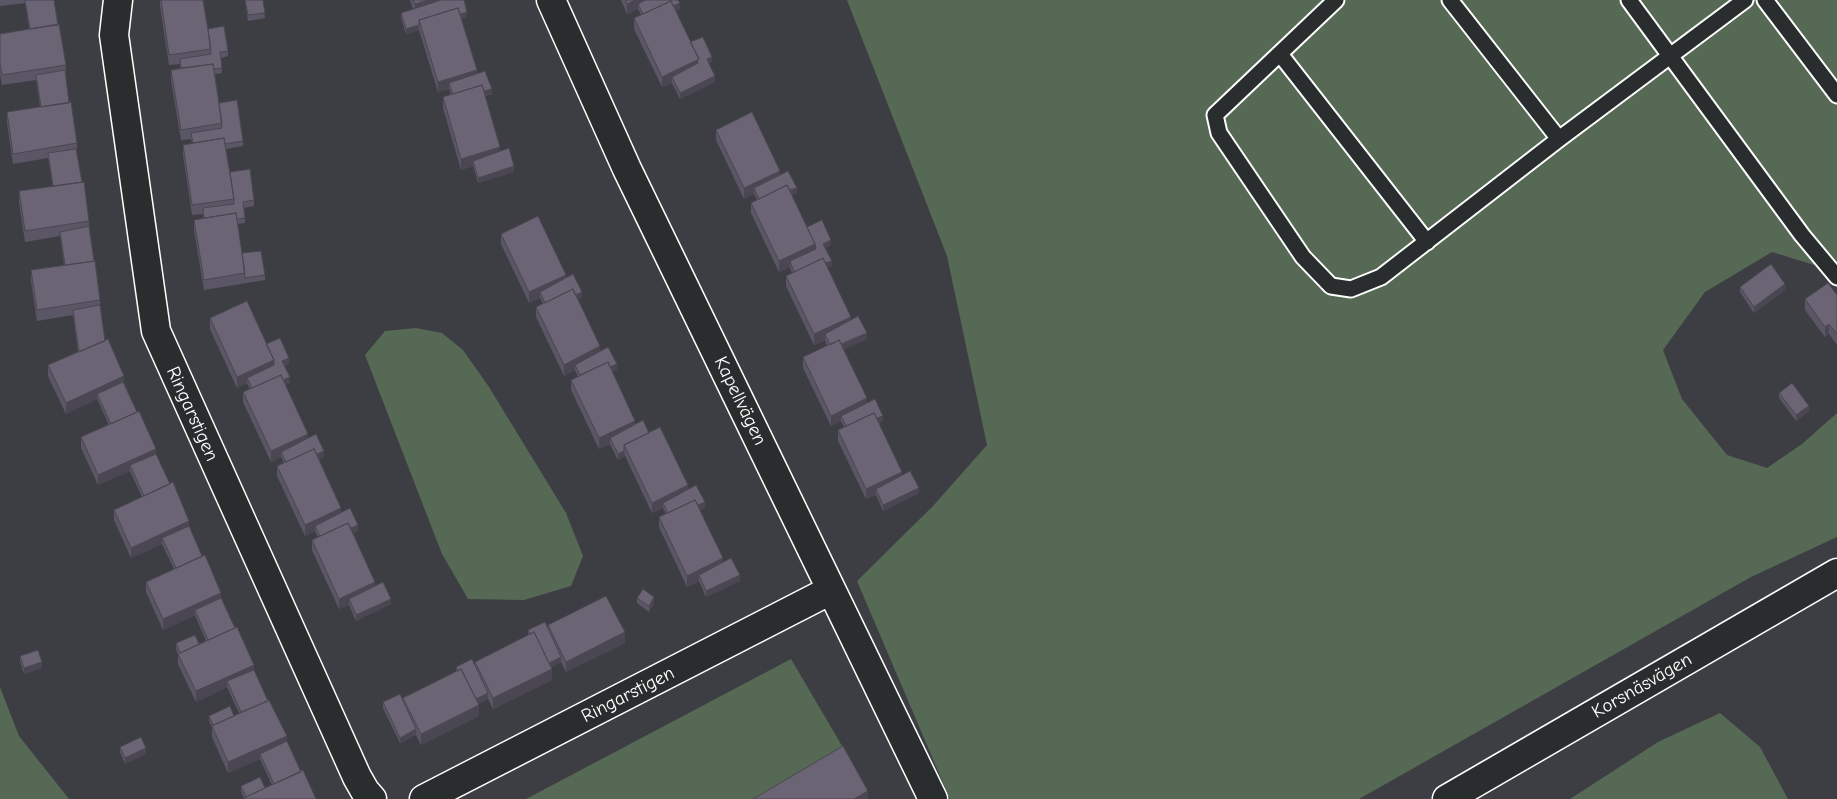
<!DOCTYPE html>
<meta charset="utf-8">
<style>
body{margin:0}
canvas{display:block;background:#3d3e43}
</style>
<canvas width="1837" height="799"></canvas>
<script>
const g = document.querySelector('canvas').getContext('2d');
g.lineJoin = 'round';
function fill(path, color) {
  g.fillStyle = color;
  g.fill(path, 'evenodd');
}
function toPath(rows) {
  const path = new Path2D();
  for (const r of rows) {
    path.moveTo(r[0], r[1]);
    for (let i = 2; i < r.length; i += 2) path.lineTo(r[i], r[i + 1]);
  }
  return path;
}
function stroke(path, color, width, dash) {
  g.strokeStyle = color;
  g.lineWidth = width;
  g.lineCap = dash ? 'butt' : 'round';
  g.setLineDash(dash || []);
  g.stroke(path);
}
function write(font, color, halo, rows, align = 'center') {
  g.font = font + ' "Comic Neue",sans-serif';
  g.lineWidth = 5;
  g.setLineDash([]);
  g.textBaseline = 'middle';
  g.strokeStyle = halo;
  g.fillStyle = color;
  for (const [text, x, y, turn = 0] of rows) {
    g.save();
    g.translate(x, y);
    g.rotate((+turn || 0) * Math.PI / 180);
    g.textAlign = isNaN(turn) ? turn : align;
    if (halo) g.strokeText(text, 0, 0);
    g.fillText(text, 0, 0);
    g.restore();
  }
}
fill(toPath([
 [847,0,1837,0,1837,272,1772,252,1705,292,1663,350,1682,399,1727,455,1767,468,1802,444,1837,413,1837,537,1751,577,1359,799,950,799,857,581,933,506,987,445,947,256],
 [416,328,442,333,463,350,489,387,566,513,583,556,571,586,524,600,468,599,442,554,365,355,385,331],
 [791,659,845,751,754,799,526,799],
 [0,687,19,736,69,799,0,799],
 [1720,713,1760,747,1788,799,1570,799,1658,742]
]), '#556954');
const service = toPath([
 [1336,0,1215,115,1219,133,1303,257,1331,286,1351,289,1381,277,1559,139,1745,0],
 [1450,0,1559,139],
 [1629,0,1802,235,1837,277],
 [1765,0,1837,95],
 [1280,54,1427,242]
]);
const minor = toPath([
 [118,0,114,35,156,331,357,777,365,791,372,799],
 [551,0,627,169,933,799],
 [424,799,831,590]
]);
const tertiary = toPath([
 [1447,799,1837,573]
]);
stroke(service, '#fff', 19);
stroke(minor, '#fff', 31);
stroke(tertiary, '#fff', 31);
stroke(service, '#2a2d2e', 15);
stroke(minor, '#2a2d2e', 28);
stroke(tertiary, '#2a2d2e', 28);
fill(toPath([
 [0,0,54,0,58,25,66,65,66,76,69,103,77,143,77,154,89,221,89,227,100,300,100,305,105,341,268,701,301,772,316,799,244,799,241,791,241,786,265,788,272,785,260,759,228,773,212,737,212,727,209,721,209,716,234,716,239,713,227,687,196,702,178,664,178,655,176,649,176,643,199,644,206,641,195,615,163,630,146,592,146,582,174,569,162,544,131,558,114,520,114,510,142,497,130,471,98,485,81,448,81,437,109,425,97,399,66,414,48,376,48,365,78,352,73,315,37,321,31,281,31,270,64,265,60,236,25,242,19,202,19,191,53,186,48,158,13,164,7,123,7,112,40,107,36,80,2,85,0,75,0,34,29,29,25,3,0,6],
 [160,0,203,0,208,29,228,51,228,56,221,58,222,73,215,74,219,103,243,141,243,146,226,149,230,172,254,200,254,206,244,208,245,223,238,224,242,253,265,275,265,280,204,290,194,230,194,220,203,218,203,214,192,215,183,155,183,145,192,143,191,139,181,140,171,80,171,70,180,68,180,64,169,65,160,6],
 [245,0,263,0,265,18,248,21],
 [410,0,464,0,467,17,461,19,477,74,492,94,485,96,500,151,514,172,478,183,473,166,461,170,443,108,443,97,451,94,449,89,438,92,419,30,406,34,401,18,401,13,413,9],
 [621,0,678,0,680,9,676,11,690,42,712,62,709,63,715,82,680,99,672,83,662,87,634,29,634,18,641,15,638,9,627,14],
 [716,130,780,175,797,193,792,195,807,227,831,245,825,248,832,266,827,268,851,321,867,339,844,349,867,403,883,421,879,423,902,476,919,493,883,511,876,495,866,499,838,441,838,430,844,427,841,421,831,426,803,368,803,357,827,346,825,340,814,345,786,286,786,276,792,273,790,267,779,272,751,213,751,203,757,200,754,194,744,199,716,140],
 [501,234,566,279,582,297,577,299,600,352,617,370,612,372,635,425,649,433,688,489,705,508,700,510,723,562,740,581,706,597,699,581,687,587,659,527,659,517,666,514,663,508,652,513,625,456,618,460,610,444,599,449,571,390,571,380,578,377,575,370,564,376,536,317,536,307,543,304,540,298,529,303,501,244],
 [1740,287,1785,290,1754,313,1740,292],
 [1837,295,1837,345,1829,334,1825,337,1805,310,1805,299],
 [210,318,266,344,289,364,284,366,290,383,285,385,308,438,324,457,319,459,341,512,358,531,353,533,375,586,391,604,356,621,349,605,339,609,312,550,312,540,318,537,315,531,305,536,277,476,277,466,284,463,281,457,271,462,243,402,243,392,250,389,247,383,237,388,210,329],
 [1779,393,1809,411,1796,421,1779,398],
 [637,598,654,603,649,612,637,603],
 [548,625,625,643,566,672,561,662,551,667,552,680,493,709,488,699,478,704,479,716,421,745,416,735,400,743,383,708,383,702,403,701,403,698,456,672,456,667,475,666,475,662,528,635,528,630,548,629],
 [20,656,42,668,24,674,20,661],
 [120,747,146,754,125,764,120,752]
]), '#5b5665');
fill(toPath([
 [428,0,453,0,415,15,415,4],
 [635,0,658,0,638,4,638,9,627,14,627,4],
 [680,3,680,9,645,24,645,18],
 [467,12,467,17,422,30,421,25],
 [419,25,419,30,406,34,406,29],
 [712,57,712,62,707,64,707,59],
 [699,59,699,70,672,77,672,83,662,87,662,77],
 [477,70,477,80,449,83,449,89,438,92,438,82],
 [715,76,715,82,680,99,680,93],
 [492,89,492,94,455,104,455,98],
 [500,147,500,158,473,161,473,166,461,170,461,159],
 [514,166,514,172,478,183,478,178],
 [780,171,780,181,754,188,754,194,744,199,744,188],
 [797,188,797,193,761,208,761,203],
 [831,240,831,245,823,249,823,244],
 [815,244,815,254,790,261,790,267,779,272,779,261],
 [832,261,832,266,796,281,796,276],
 [566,275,566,286,540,292,540,298,529,303,529,292],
 [1785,284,1785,290,1754,313,1754,307],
 [582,292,582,297,547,312,547,307],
 [851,317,851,328,825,334,825,340,814,345,814,334],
 [1829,324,1829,334,1825,337,1825,327],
 [867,333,867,339,832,354,832,349],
 [600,346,600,357,575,365,575,370,564,376,564,365],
 [289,358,289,364,282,367,282,361],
 [274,360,274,371,247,378,247,383,237,388,237,377],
 [617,364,617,370,582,385,582,380],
 [124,376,124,386,97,394,97,399,66,414,66,403],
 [290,377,290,383,254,398,254,392],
 [867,398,867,409,841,416,841,421,831,426,831,416],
 [1809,406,1809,411,1796,421,1796,415],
 [883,416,883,421,848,436,848,430],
 [635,421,635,432,610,438,610,444,599,449,599,438],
 [308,434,308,445,281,452,281,457,271,462,271,451],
 [156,449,156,460,130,465,130,471,98,485,98,475],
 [324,451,324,457,288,472,288,466],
 [624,451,625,456,618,460,618,454],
 [902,472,902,482,876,489,876,495,866,499,866,489],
 [688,485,688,496,663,503,663,508,652,513,652,503],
 [919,488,919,493,883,511,883,505],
 [705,502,705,508,670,522,670,517],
 [341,508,341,519,315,526,315,531,305,536,305,525],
 [189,521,189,532,162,538,162,544,131,558,131,548],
 [358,525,358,531,322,546,322,540],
 [723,558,723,569,699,575,699,581,687,587,687,576],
 [740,575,740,581,706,597,706,591],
 [375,582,375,593,349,599,349,605,339,609,339,599],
 [221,593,221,603,195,610,195,615,163,630,163,619],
 [654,597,654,603,649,612,649,606],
 [391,599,391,604,356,621,356,615],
 [625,632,625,643,566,672,566,662],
 [561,657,561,662,547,670,547,664],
 [42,662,42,668,24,674,24,668],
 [254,665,254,675,227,681,227,687,196,702,196,691],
 [552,669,552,680,493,709,493,698],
 [488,693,488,699,474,706,474,700],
 [479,705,479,716,421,745,421,734],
 [416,729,416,735,400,743,400,738],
 [287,736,287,747,260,754,260,759,228,773,228,762],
 [146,748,146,754,125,764,125,758],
 [868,791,868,799,854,799]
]), '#4a4652');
const building = toPath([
 [25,0,54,0,58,25,30,29,25,0],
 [161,0,203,0,211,49,169,55,161,0],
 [245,0,263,0,265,13,248,15,245,0],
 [413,0,428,0,415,4,413,0],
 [441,0,464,0,467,12,460,14,458,8,419,20,419,25,406,29,401,13,441,0],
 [626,0,635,0,627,4,626,0],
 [645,0,678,0,680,3,673,6,671,1,643,14,638,4,645,0],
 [671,1,699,59,662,77,634,18,671,1],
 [458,8,477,70,438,82,419,20,458,8],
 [59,24,66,65,2,75,0,64,0,34,59,24],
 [224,26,228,51,220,52,222,68,214,69,213,64,181,68,180,59,211,54,208,29,224,26],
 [703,37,712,57,707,59,715,76,680,93,672,77,698,63,697,60,699,59,690,42,703,37],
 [213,64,222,123,181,130,171,70,213,64],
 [65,70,69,103,41,107,36,75,65,70],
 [485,71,492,89,484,91,482,85,453,94,449,83,485,71],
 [482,85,500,147,461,159,443,97,482,85],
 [237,100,243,141,225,144,224,138,193,143,191,133,222,128,219,103,237,100],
 [71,102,77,143,13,154,7,112,71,102],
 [752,112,780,171,744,188,716,130,752,112],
 [224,138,234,199,192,205,183,145,224,138],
 [509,148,514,166,478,178,473,161,509,148],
 [76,149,82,182,53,186,48,153,76,149],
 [250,169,254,200,243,202,245,218,237,219,236,213,204,218,203,208,234,204,234,199,230,172,250,169],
 [788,171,797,188,790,190,787,185,759,199,754,188,788,171],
 [84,182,89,221,25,231,19,191,84,182],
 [787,185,815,244,779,261,751,203,787,185],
 [236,213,245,273,204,280,194,220,236,213],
 [538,216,566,275,529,292,501,234,538,216],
 [822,220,831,240,823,244,832,261,825,263,823,258,794,272,790,261,816,249,815,244,807,227,822,220],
 [89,226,94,261,65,265,60,232,89,226],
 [261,251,265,275,245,278,242,253,261,251],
 [823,258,851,317,814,334,786,276,823,258],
 [95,261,100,300,37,310,31,270,95,261],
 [1771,264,1785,284,1754,307,1740,287,1771,264],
 [573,274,582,292,575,295,573,289,545,303,540,292,573,274],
 [1828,283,1837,295,1837,334,1829,324,1825,327,1805,299,1828,283],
 [573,289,600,346,564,365,536,307,573,289],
 [247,301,274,360,237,377,210,318,247,301],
 [100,305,105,341,79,352,73,310,100,305],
 [858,316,867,333,841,344,839,340,830,345,825,334,858,316],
 [280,338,289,358,282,361,290,377,283,380,281,375,252,388,247,378,274,365,274,360,266,344,280,338],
 [108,339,124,376,66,403,48,365,108,339],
 [839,340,867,398,831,416,803,357,839,340],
 [608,347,617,364,610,367,608,362,580,375,575,365,608,347],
 [608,362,635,421,599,438,571,380,608,362],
 [281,375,308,434,271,451,243,392,281,375],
 [123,382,137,412,111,424,97,394,123,382],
 [1792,383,1809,406,1796,415,1779,393,1792,383],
 [875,399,883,416,877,418,874,413,846,426,841,416,875,399],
 [139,411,156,449,98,475,81,437,139,411],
 [874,413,902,472,866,489,838,430,874,413],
 [643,420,649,433,624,445,624,451,618,454,610,438,643,420],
 [660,427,688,485,652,503,624,445,660,427],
 [316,434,324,451,317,454,314,449,286,462,281,452,316,434],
 [314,449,341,508,305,525,277,466,314,449],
 [156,454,170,484,144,496,130,465,156,454],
 [910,471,919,488,883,505,876,489,910,471],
 [173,482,189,521,131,548,114,510,173,482],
 [696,485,705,502,698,505,695,500,668,513,663,503,696,485],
 [695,500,723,558,687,576,659,517,695,500],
 [350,508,358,525,351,528,348,523,320,536,315,526,350,508],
 [348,523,375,582,339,599,312,540,348,523],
 [189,526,202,556,176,568,162,538,189,526],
 [205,555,221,593,163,619,146,582,205,555],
 [731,558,740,575,706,591,699,575,731,558],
 [383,582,391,599,356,615,349,599,383,582],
 [643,589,654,597,649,606,637,598,643,589],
 [606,596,625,632,566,662,548,625,606,596],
 [221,598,235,628,208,640,195,610,221,598],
 [545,622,561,657,549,663,534,632,530,634,528,630,545,622],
 [237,627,254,665,196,691,178,654,237,627],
 [534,632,552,669,493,698,475,662,534,632],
 [195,635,199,644,180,653,176,643,195,635],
 [38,650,42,662,24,668,20,656,38,650],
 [472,659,488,693,476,699,461,669,458,671,456,667,472,659],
 [461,669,479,705,421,734,403,698,461,669],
 [254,670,268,701,241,712,227,681,254,670],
 [400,694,416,729,400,738,383,702,400,694],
 [269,700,287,736,228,762,212,726,269,700],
 [230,706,234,716,213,725,209,716,230,706],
 [141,737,146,748,125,758,120,747,141,737],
 [287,741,301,772,274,784,260,754,287,741],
 [843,746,868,791,854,799,753,799,843,746],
 [303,770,316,799,244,799,244,798,303,770],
 [260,777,265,788,246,797,241,786,260,777]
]);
fill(building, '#6a6475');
stroke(building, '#4a4652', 1);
write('19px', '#fff', '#2a2d2e', [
 ["Kapellvägen",740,401,64],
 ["Ringarstigen",192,414,66],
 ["Korsnäsvägen",1642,686,-30],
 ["Ringarstigen",628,695,-27]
]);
</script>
